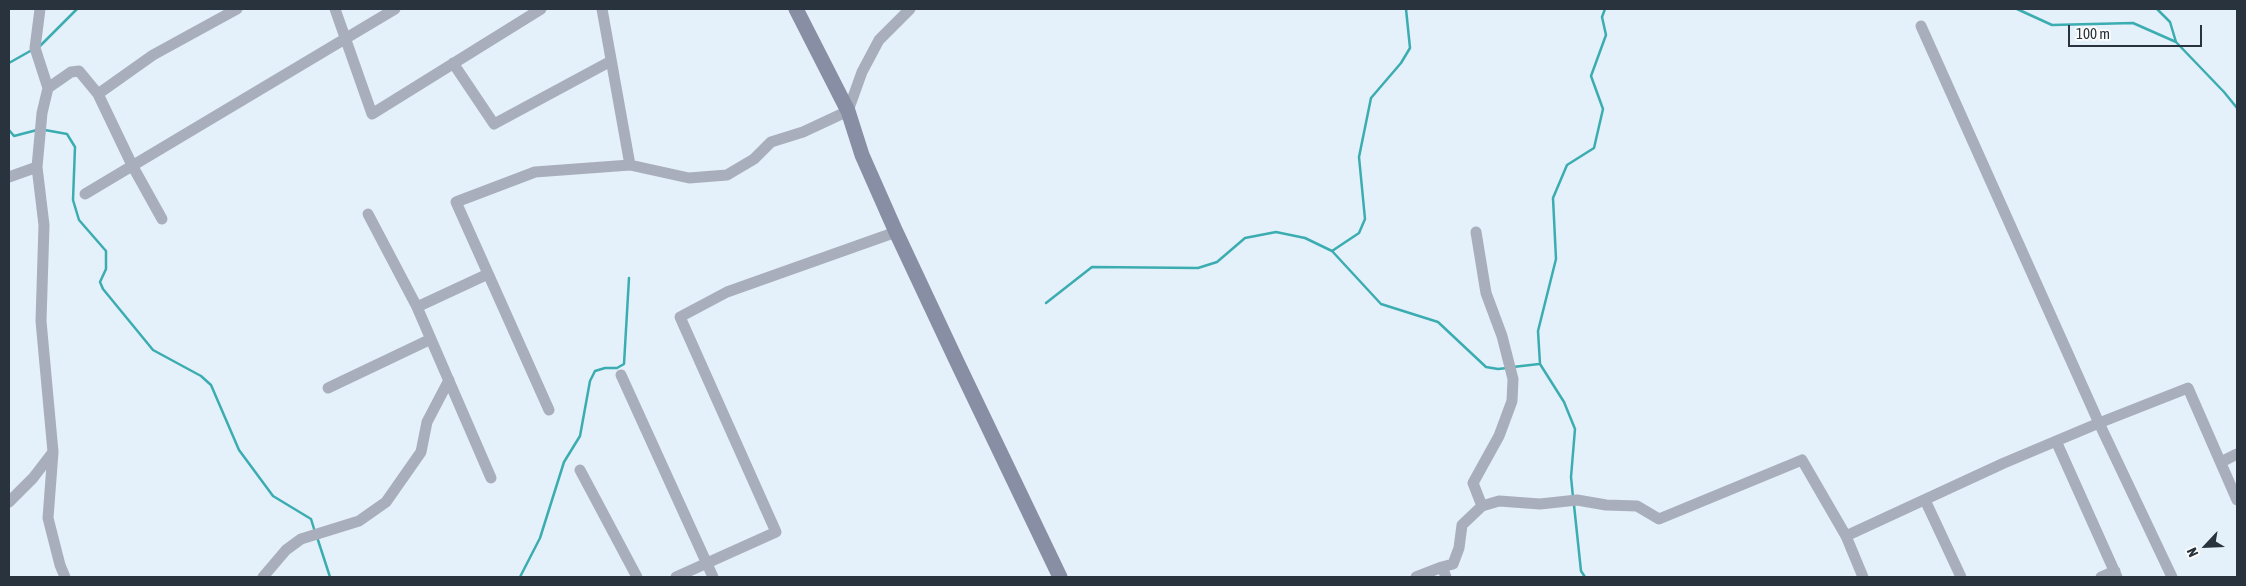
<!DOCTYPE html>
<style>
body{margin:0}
#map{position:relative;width:2246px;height:586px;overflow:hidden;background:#e4f0fa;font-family:"Asap Condensed",sans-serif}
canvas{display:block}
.frame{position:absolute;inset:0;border:10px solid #28333d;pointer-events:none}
.north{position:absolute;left:2181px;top:521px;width:50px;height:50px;-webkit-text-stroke:4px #fbfbfb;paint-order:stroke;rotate:245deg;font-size:14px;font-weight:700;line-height:20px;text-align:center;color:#28333d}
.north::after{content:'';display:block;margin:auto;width:18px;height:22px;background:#28333d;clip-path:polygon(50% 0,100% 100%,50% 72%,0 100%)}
.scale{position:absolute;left:2068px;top:25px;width:134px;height:22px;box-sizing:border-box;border:2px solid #28333d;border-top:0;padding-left:6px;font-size:15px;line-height:18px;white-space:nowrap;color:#28333d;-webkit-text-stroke:4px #fbfbfb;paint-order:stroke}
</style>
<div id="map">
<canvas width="2246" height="586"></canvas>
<div class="frame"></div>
<div class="north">N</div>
<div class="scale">100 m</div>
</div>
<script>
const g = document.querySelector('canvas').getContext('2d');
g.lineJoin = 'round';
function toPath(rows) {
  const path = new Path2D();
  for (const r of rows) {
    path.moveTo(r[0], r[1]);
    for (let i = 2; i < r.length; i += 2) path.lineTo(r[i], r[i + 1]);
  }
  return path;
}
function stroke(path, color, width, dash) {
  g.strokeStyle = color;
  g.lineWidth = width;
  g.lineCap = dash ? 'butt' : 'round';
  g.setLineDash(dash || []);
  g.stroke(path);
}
stroke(toPath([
 [2017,9,2052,25,2133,23,2176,42],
 [2157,9,2170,22,2176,42,2224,92,2237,108],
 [39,47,77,9],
 [9,63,32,50],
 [9,130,14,136,37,130],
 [45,130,67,134,75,147,73,200,79,220,106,251,106,269,100,282,103,289,153,350,201,376,211,385,239,450,273,496,311,519,315,532],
 [1332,251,1359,233,1365,219,1359,157,1371,98,1401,63,1410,48,1406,9],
 [1046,303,1092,267,1198,268,1217,262,1245,238,1276,232,1305,238,1332,251,1381,304,1438,322,1486,367,1498,369,1507,368],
 [1513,367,1539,364],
 [1573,497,1571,477,1575,429,1564,402,1540,364,1538,331,1556,259,1553,198,1567,165,1594,148,1603,109,1591,76,1606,35,1602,17,1605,9],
 [1574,505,1581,571,1585,577],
 [317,537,330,577],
 [520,577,540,538,564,462,580,436,590,381,595,371,605,368,617,368,624,364,629,278]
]), '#3badb1', 2.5);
stroke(toPath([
 [40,9,35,48,48,88,42,113,37,167,44,225,41,321,53,452,48,518,60,565,65,577],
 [335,9,372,114,541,9],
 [602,9,630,165],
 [1921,26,2099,423,2172,577],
 [453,63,494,124,611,61],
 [48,88,71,72,79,71,98,94,132,165,162,219],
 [98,94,153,55,237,9],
 [9,177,37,167],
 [85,194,395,9],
 [368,214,417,307,491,478],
 [417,307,488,274],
 [621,375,713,577],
 [328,388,431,339],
 [549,410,456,202,535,172,630,165,689,178,727,175,754,159,771,142,803,132,848,111,862,72,879,40,910,9],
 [2056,441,2117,577],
 [2221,462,2237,454],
 [580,470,637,577],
 [1925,500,1961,577],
 [9,502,33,478,53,452],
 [1482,506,1499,501,1540,504,1577,500,1606,505,1637,506,1659,519,1802,460,1846,536,1863,577],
 [1846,536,2004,463,2099,423,2188,388,2237,500],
 [1442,567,1453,564,1459,548,1462,525,1482,506,1473,483,1499,436,1512,401,1513,379,1502,336,1486,293,1476,232],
 [263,577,286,550,301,539,359,521,386,502,421,452,427,422,449,380],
 [676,577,776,532,680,317,727,292,896,232],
 [1416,577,1442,567,1446,577],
 [2101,577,2115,571]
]), '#a9aebc', 11);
stroke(toPath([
 [796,9,848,111,862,155,896,232,957,362,1060,577]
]), '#888fa4', 15);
</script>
